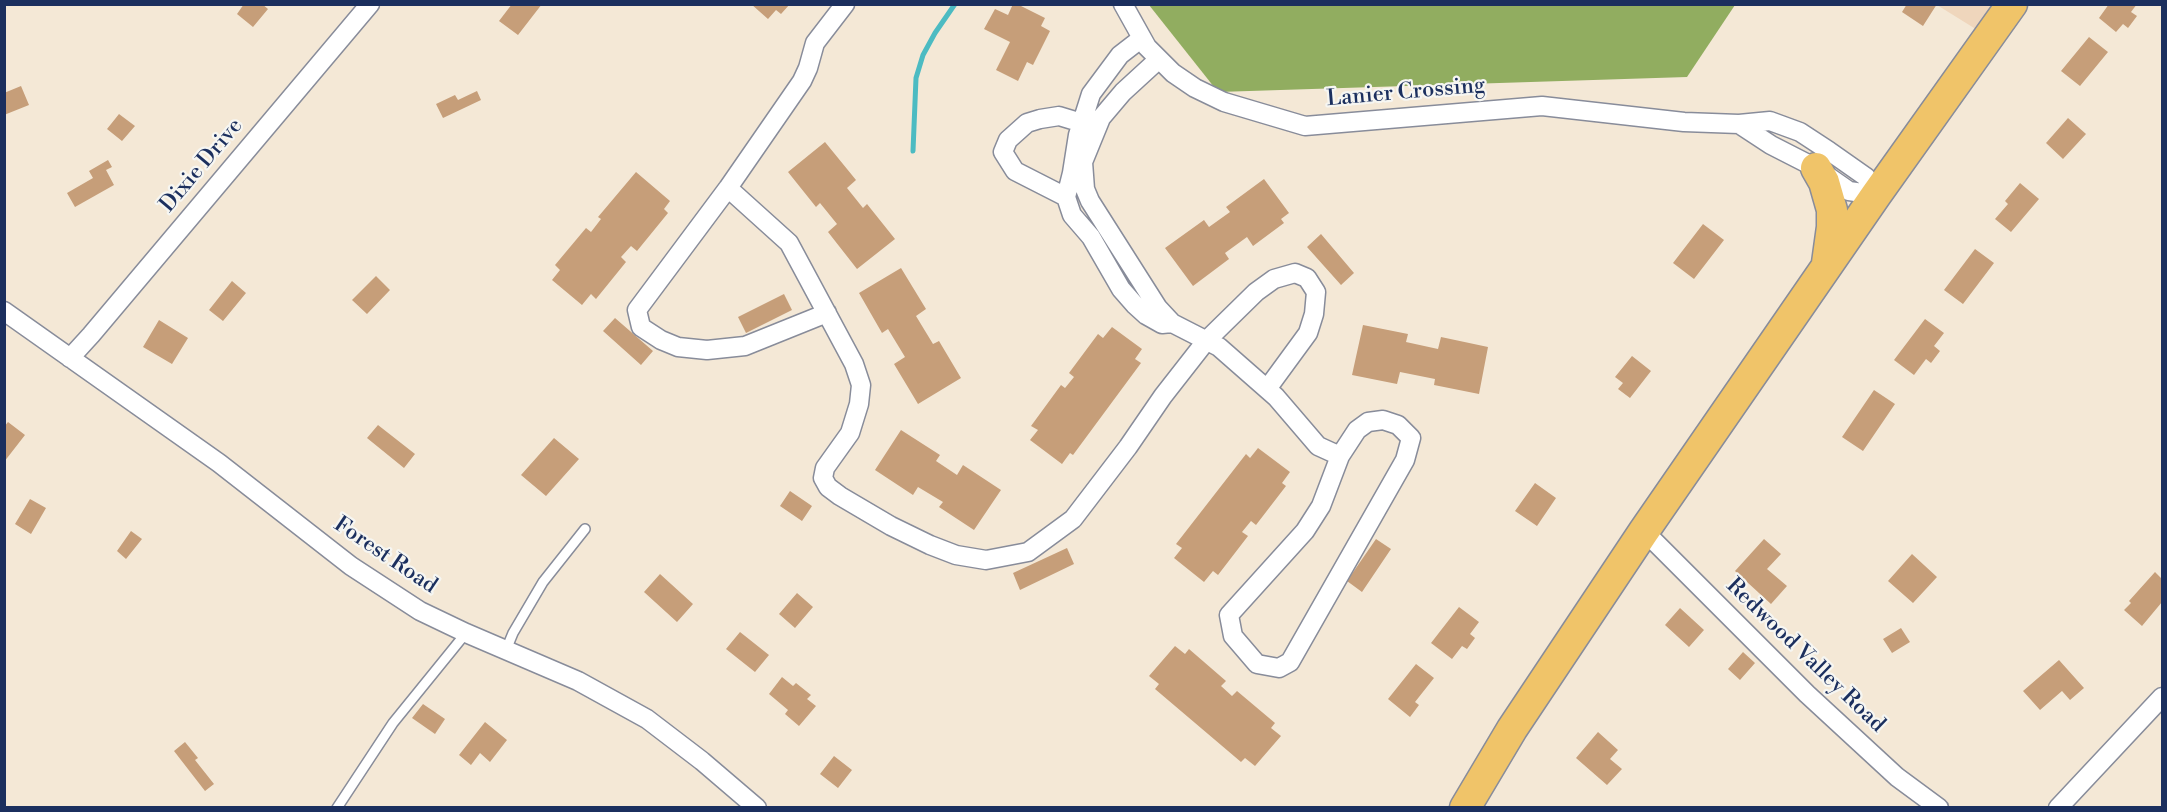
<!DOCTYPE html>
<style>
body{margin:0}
#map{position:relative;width:2167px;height:812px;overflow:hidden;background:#f4e8d6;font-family:"Libre Bodoni",serif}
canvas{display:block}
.frame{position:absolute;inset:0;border:6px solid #1b2f5e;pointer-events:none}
</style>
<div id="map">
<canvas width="2167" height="812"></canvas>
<div class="frame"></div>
</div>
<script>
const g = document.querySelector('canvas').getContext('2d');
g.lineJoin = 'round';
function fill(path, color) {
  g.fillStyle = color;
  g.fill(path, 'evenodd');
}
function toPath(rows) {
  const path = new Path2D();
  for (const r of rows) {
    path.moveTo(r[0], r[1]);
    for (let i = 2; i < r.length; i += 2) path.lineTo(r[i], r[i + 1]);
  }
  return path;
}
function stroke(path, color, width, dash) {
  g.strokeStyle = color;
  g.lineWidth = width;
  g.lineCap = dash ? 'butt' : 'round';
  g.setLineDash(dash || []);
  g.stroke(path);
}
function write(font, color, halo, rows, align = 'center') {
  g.font = font + ' "Libre Bodoni",serif';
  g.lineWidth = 4.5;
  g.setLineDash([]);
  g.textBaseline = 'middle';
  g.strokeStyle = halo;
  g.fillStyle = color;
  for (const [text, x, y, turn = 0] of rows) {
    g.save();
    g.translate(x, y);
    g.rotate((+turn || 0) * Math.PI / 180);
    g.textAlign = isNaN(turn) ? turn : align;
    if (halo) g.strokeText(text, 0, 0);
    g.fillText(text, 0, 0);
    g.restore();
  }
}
fill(toPath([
 [1937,5,2021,5,1995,41]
]), '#efd6bc');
fill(toPath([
 [1149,5,1735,5,1687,77,1218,92]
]), '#91ad60');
stroke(toPath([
 [913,151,916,78,923,55,935,33,955,4]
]), '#4cbbc2', 5);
fill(toPath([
 [244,4,262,4,268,9,253,27,237,14],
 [512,4,542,4,518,35,499,21],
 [751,4,790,4,781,14,776,10,768,19],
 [1013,4,1017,4,1045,18,1041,26,1050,31,1033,65,1027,62,1018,81,996,70,1010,42,984,29,995,9,1008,15],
 [1907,4,1937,4,1923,26,1902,12],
 [2109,4,2137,4,2131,12,2137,16,2128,28,2123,24,2116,32,2099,18],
 [2089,37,2108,52,2080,86,2061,71],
 [21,86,29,105,4,115,4,93],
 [477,91,481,100,443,118,436,104,455,95,458,100],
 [119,114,135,126,122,141,107,129],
 [2068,118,2086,134,2063,159,2046,143],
 [825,142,856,180,847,188,863,208,867,204,895,239,857,269,828,232,837,224,820,203,816,207,788,172],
 [108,160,112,167,106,170,114,185,75,207,67,193,93,178,89,171],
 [636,172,670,201,664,209,668,213,637,251,631,246,621,257,626,262,596,299,591,294,582,305,552,280,560,270,555,265,586,228,591,232,601,219,598,217],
 [1264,179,1289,213,1281,219,1284,223,1253,246,1247,237,1225,253,1229,259,1193,286,1165,248,1204,220,1209,227,1230,212,1226,207],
 [2020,183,2039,199,2011,232,1995,219,2008,204,2005,201],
 [1703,224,1724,240,1694,279,1673,263],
 [1321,234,1354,273,1341,285,1307,247],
 [1975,249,1994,263,1963,304,1944,290],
 [901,268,926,309,916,316,933,344,939,341,961,378,918,404,894,364,905,357,888,329,882,333,859,293],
 [376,276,390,290,367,314,352,300],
 [232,281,246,293,223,321,209,310],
 [784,294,792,310,746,333,738,317],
 [615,318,653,351,641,365,603,331],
 [1925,319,1944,333,1934,346,1940,351,1931,363,1926,359,1914,375,1894,360],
 [159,320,188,338,172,364,143,347],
 [1363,325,1408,334,1406,342,1438,349,1441,337,1488,347,1479,394,1434,385,1435,379,1400,372,1397,384,1352,375],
 [1112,327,1142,349,1135,359,1141,363,1073,455,1070,453,1062,464,1030,440,1038,430,1031,426,1061,385,1065,388,1074,377,1069,373,1098,334,1103,338],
 [1632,356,1651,371,1630,398,1618,389,1623,383,1615,377],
 [1874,390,1895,404,1863,451,1842,437],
 [8,422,25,435,4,462,4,427],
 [378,425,415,454,404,468,367,438],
 [901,430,940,455,936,461,957,475,963,465,1001,490,974,530,939,507,943,502,918,487,913,495,875,470],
 [554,438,579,459,546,496,521,475],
 [1258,448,1290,472,1282,483,1286,486,1256,525,1251,521,1242,532,1248,536,1218,575,1213,571,1204,582,1174,558,1182,548,1176,544,1246,454,1250,458],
 [1535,483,1556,498,1537,526,1515,511],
 [790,491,812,506,802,521,780,506],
 [30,499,46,508,31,534,15,524],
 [131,531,142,539,126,559,117,551],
 [1376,539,1391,549,1362,592,1347,581],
 [1764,539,1781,554,1767,569,1787,586,1771,604,1735,571],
 [1067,548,1074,564,1020,590,1013,573],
 [1912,554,1937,577,1913,603,1888,581],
 [2155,572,2162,579,2162,602,2142,626,2124,610,2131,603,2129,601],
 [660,574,693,604,677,622,644,592],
 [797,593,813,607,795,628,779,614],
 [1459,607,1479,622,1470,634,1475,638,1467,649,1462,646,1452,659,1431,643],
 [1680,608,1704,630,1689,647,1665,625],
 [1901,628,1910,642,1892,653,1883,639],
 [740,632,769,655,755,672,726,649],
 [1175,646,1185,654,1189,649,1226,681,1221,686,1232,696,1237,691,1275,723,1271,728,1281,736,1255,766,1245,758,1241,762,1155,689,1159,684,1149,676],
 [1743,652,1755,663,1740,680,1728,669],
 [2059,660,2084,688,2070,700,2062,691,2040,710,2023,691],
 [1416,664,1434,678,1415,702,1419,705,1410,717,1388,699],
 [782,677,793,686,796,683,811,695,807,699,816,706,799,726,785,714,788,710,769,694],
 [423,704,445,719,435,734,412,718],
 [485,722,507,740,490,762,480,753,471,765,459,755],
 [1598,732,1618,750,1610,759,1622,769,1607,785,1576,758],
 [185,742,198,758,195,760,214,784,205,791,174,751],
 [834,756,852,770,838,788,820,774]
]), '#c69e79');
const service = toPath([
 [506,650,513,633,543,582,585,529],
 [337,808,393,723,466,633]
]);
const minor = toPath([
 [1123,4,1147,47,1173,73,1195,88,1224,102,1305,126,1542,106,1684,122,1739,124,1770,121,1800,132,1829,151,1866,177,1876,195],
 [1142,38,1120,55,1091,94,1078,135,1072,173,1066,197,1072,215,1091,237,1121,289,1135,305,1146,315,1162,324,1172,323],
 [1159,59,1123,92,1101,118,1083,162,1085,189,1090,201,1158,308,1172,323,1219,347,1276,397,1318,446,1340,456],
 [1739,124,1771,145,1816,168,1849,191,1876,195],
 [728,188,789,243,854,364,861,385,859,404,850,433,825,468,823,478,828,487,840,496,891,526,930,545,956,555,986,560,1028,552,1073,519,1128,447,1163,396,1206,341,1256,292,1274,279,1295,273,1307,278,1316,292,1314,314,1308,333,1267,389],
 [1066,197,1015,171,1003,152,1008,140,1027,123,1040,119,1059,116,1082,123],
 [4,311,219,463,351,566,420,611,466,633,578,681,647,719,702,761,757,808],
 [827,313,745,346,707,350,678,347,661,340,641,327,637,310,728,188,802,81,808,68,815,43,845,4],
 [70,358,91,335,370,4],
 [1383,420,1398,425,1411,438,1405,460,1290,662,1279,668,1257,664,1233,636,1229,615,1305,531,1321,506,1340,456,1357,430,1368,422,1383,420],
 [1644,531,1807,694,1897,777,1939,808],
 [2058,808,2162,697]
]);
const trunk = toPath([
 [1816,168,1824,182,1832,210,1832,227,1827,263],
 [1465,808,1512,729,1644,531,1876,195,2012,4]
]);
stroke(service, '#888c9a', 12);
stroke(minor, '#888c9a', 21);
stroke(trunk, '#888c9a', 33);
stroke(service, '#fff', 9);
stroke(minor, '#fff', 18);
stroke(trunk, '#f0c469', 30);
write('22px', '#1b2f5e', '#f6f6f2', [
 ["Lanier Crossing",1406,93,-5],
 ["Dixie Drive",202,166,-50],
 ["Forest Road",385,556,34],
 ["Redwood Valley Road",1805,656,44]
]);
</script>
